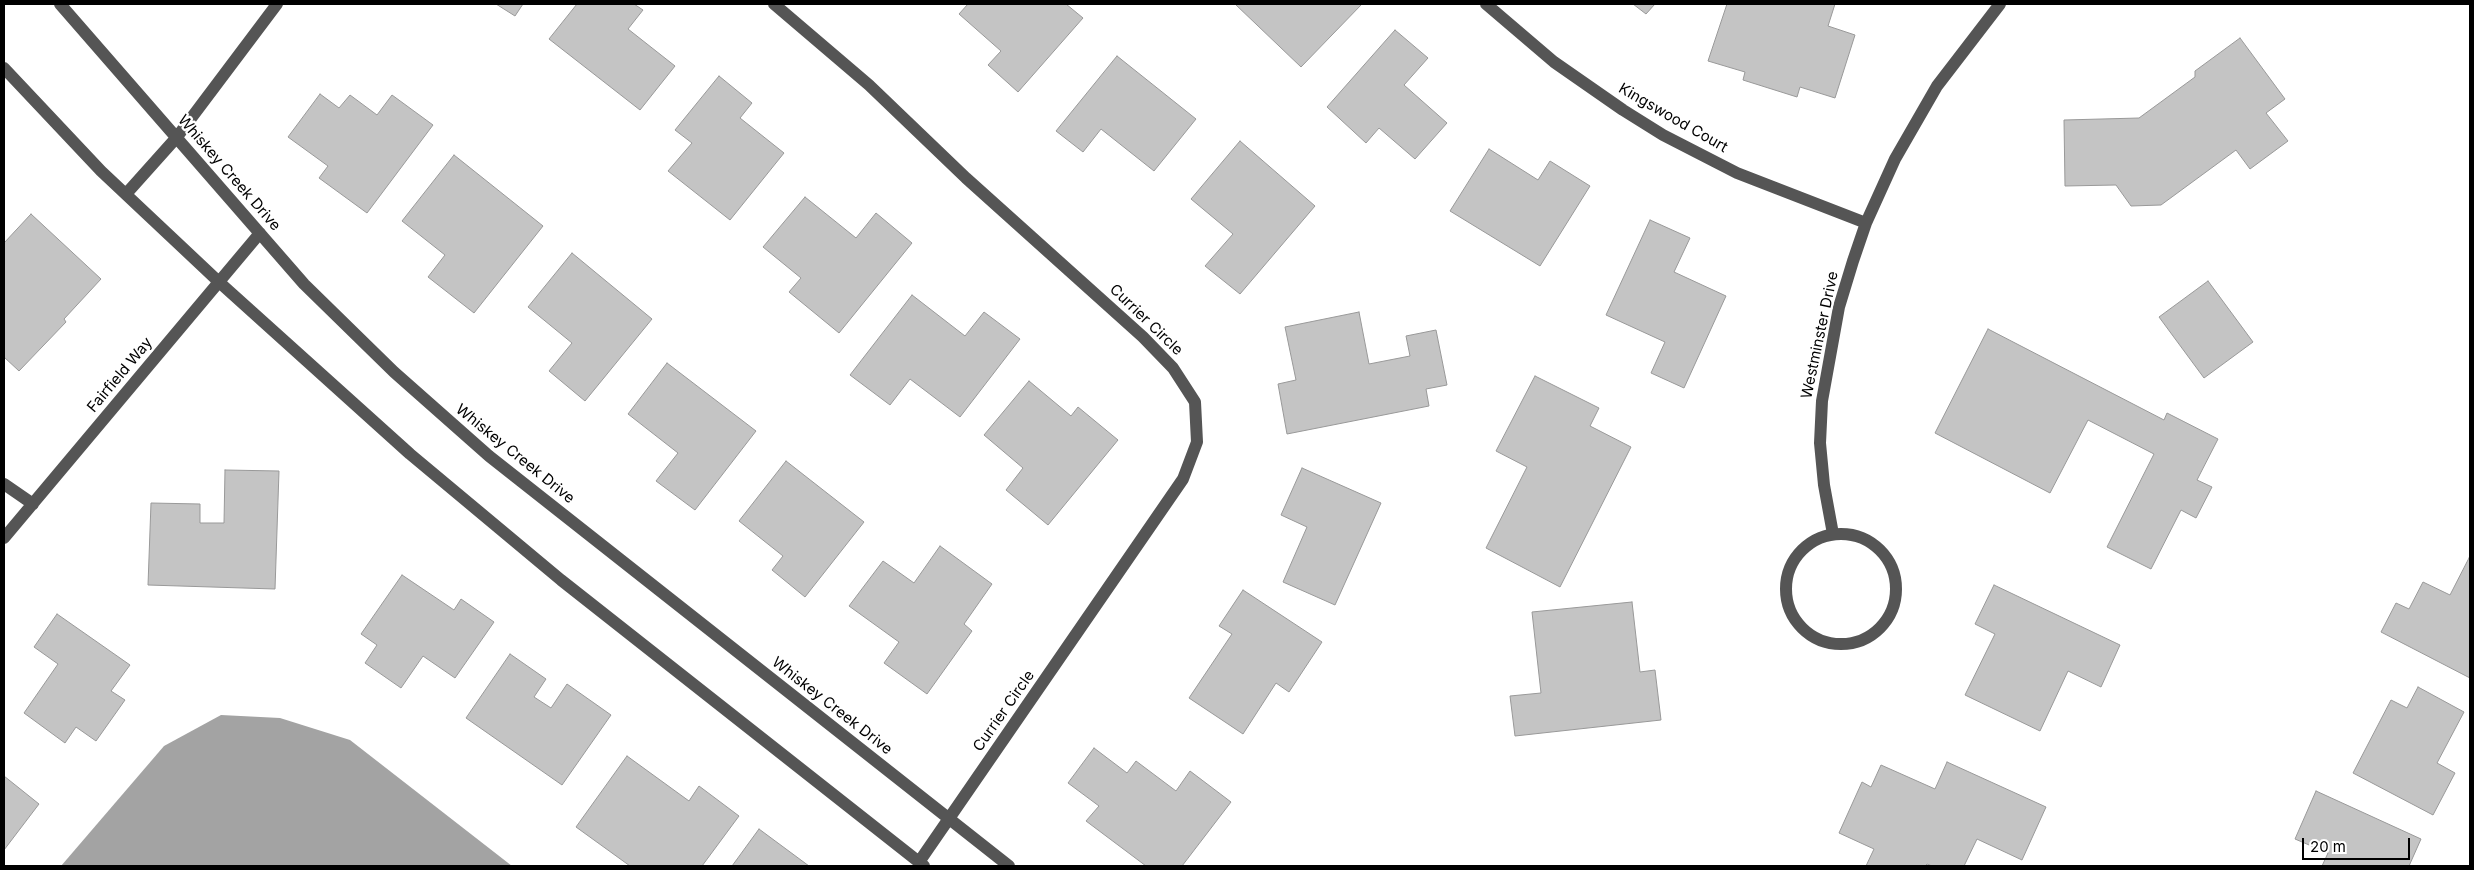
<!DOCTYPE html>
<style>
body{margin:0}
#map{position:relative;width:2474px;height:870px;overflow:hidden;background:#fff;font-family:Inter,sans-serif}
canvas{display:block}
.frame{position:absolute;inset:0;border:5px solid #000;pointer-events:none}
.scale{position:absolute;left:2302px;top:838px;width:108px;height:22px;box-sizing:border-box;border:2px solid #000;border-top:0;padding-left:6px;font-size:15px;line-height:18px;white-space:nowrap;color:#000;-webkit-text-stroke:4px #fff;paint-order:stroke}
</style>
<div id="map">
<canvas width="2474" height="870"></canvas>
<div class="frame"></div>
<div class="scale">20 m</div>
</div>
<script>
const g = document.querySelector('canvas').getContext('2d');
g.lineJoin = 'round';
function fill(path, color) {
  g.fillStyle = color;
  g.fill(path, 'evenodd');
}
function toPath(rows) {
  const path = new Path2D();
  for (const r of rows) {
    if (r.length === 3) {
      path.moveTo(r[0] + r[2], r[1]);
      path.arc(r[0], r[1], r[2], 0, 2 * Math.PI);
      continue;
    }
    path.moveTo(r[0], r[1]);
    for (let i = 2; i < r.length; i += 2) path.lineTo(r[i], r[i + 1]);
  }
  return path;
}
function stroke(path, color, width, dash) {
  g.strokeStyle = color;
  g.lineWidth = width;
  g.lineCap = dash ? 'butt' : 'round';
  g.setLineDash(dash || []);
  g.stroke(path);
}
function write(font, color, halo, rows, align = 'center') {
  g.font = font + ' Inter,sans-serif';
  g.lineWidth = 4.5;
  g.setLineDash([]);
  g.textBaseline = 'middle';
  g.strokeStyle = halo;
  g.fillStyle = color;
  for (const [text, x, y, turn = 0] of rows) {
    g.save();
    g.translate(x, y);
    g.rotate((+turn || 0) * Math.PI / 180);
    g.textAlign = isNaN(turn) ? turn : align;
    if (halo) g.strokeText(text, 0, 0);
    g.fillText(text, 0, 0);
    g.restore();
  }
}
fill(toPath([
 [221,715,280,718,350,740,512,866,61,866,164,746]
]), '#a3a3a3');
const building = toPath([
 [496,4,523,4,515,16,496,4],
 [577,4,634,4,643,10,628,29,675,66,640,110,549,39,577,4],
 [968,4,1066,4,1083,18,1018,92,988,65,1001,51,959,14,968,4],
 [1235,4,1362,4,1301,67,1235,4],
 [1633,4,1655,4,1646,14,1633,4],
 [1727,4,1835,4,1828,26,1855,35,1835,98,1800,87,1797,97,1743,80,1745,72,1708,61,1727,4],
 [1395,30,1428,58,1404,85,1447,123,1415,159,1379,128,1366,143,1327,107,1395,30],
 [2240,38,2285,99,2266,113,2288,141,2250,169,2236,150,2161,205,2131,206,2116,185,2065,186,2064,120,2139,118,2195,77,2195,71,2240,38],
 [1117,56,1196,119,1154,171,1101,129,1083,152,1056,131,1117,56],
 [719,76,752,103,740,118,784,153,730,220,668,171,692,143,675,130,719,76],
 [320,94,339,108,350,95,377,115,392,95,433,125,367,213,319,178,328,166,288,137,320,94],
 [1240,141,1315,206,1240,294,1205,266,1233,234,1191,199,1240,141],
 [1489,149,1538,180,1550,161,1590,186,1540,266,1450,211,1489,149],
 [454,155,543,226,474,313,428,277,445,255,402,221,454,155],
 [805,197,856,238,876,213,912,243,839,333,789,292,801,278,763,247,805,197],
 [31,214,101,279,64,319,66,322,19,371,4,357,4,243,31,214],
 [1650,220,1690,238,1674,272,1726,296,1684,388,1651,373,1665,342,1606,315,1650,220],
 [572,253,652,319,585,401,549,371,572,343,528,307,572,253],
 [2208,281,2253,342,2204,378,2159,317,2208,281],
 [912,295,965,336,984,312,1020,339,960,417,910,379,890,405,850,375,912,295],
 [1359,312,1369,364,1410,356,1406,336,1436,330,1447,385,1426,389,1429,406,1287,434,1278,384,1296,380,1285,327,1359,312],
 [1988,329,2164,420,2167,413,2218,439,2197,480,2212,487,2196,518,2181,510,2151,569,2107,547,2154,454,2088,420,2050,493,1935,433,1988,329],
 [667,363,756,431,695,510,656,481,678,453,628,414,667,363],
 [1535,376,1599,408,1590,426,1631,447,1560,587,1486,548,1527,467,1496,451,1535,376],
 [1029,381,1071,416,1078,407,1118,440,1048,525,1006,490,1023,468,984,435,1029,381],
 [786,461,864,522,805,597,772,570,783,556,739,521,786,461],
 [1302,468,1381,503,1335,605,1283,582,1307,527,1281,515,1302,468],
 [225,470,279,471,275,589,148,585,151,503,200,504,200,523,224,523,225,470],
 [940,546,992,584,964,624,972,631,927,694,884,663,899,642,849,606,883,561,914,583,940,546],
 [2469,558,2470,559,2470,678,2381,632,2396,603,2409,609,2423,582,2450,595,2469,558],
 [402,575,454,610,461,599,494,622,455,678,423,656,401,688,365,663,377,645,361,634,402,575],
 [1994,585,2120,645,2101,687,2068,671,2040,731,1965,695,1995,634,1975,624,1994,585],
 [1243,590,1322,642,1289,692,1276,683,1243,734,1189,698,1232,634,1219,626,1243,590],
 [1632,602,1640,672,1655,670,1661,720,1515,736,1510,696,1541,693,1532,612,1632,602],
 [57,614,130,665,111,691,125,700,96,741,76,727,65,743,24,713,58,664,34,647,57,614],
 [510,654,546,679,534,697,551,708,567,684,611,715,562,785,466,718,510,654],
 [2418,687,2464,712,2437,763,2455,773,2433,815,2353,773,2391,700,2407,708,2418,687],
 [1094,748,1127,773,1136,761,1176,791,1190,771,1231,802,1182,866,1146,866,1086,821,1099,806,1068,783,1094,748],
 [627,756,689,801,699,786,739,816,702,866,630,866,576,827,627,756],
 [1947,762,2046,807,2022,860,1977,839,1964,866,1932,866,1927,864,1925,866,1866,866,1874,849,1839,833,1862,782,1871,787,1881,765,1935,789,1947,762],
 [4,776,39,804,4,850,4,776],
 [2316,791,2421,839,2409,866,2322,866,2328,853,2295,839,2316,791],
 [759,829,809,866,732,866,759,829]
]);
fill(building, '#c4c4c4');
stroke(building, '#999', 1);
stroke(toPath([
 [60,4,304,284,394,372,489,456,1009,866],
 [774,4,869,85,966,178,1143,337,1173,368,1195,402,1197,442,1183,479,919,862],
 [1486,4,1554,62,1623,110,1663,135,1737,173,1866,223],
 [4,68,101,171,219,282,410,454,561,580,924,866],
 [126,194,177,137,277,4],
 [4,484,33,504],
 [1841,589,55],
 [1833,534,1824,485,1820,443,1822,401,1839,307,1853,261,1866,223,1895,159,1937,86,2000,4],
 [4,538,260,233]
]), '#555', 12);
write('15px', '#000', '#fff', [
 ["Kingswood Court",1673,118,30],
 ["Whiskey Creek Drive",229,173,49],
 ["Currier Circle",1146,320,44],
 ["Westminster Drive",1820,335,-78],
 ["Fairfield Way",120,375,-50],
 ["Whiskey Creek Drive",515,454,39],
 ["Whiskey Creek Drive",832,706,38],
 ["Currier Circle",1004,711,-55]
]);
</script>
